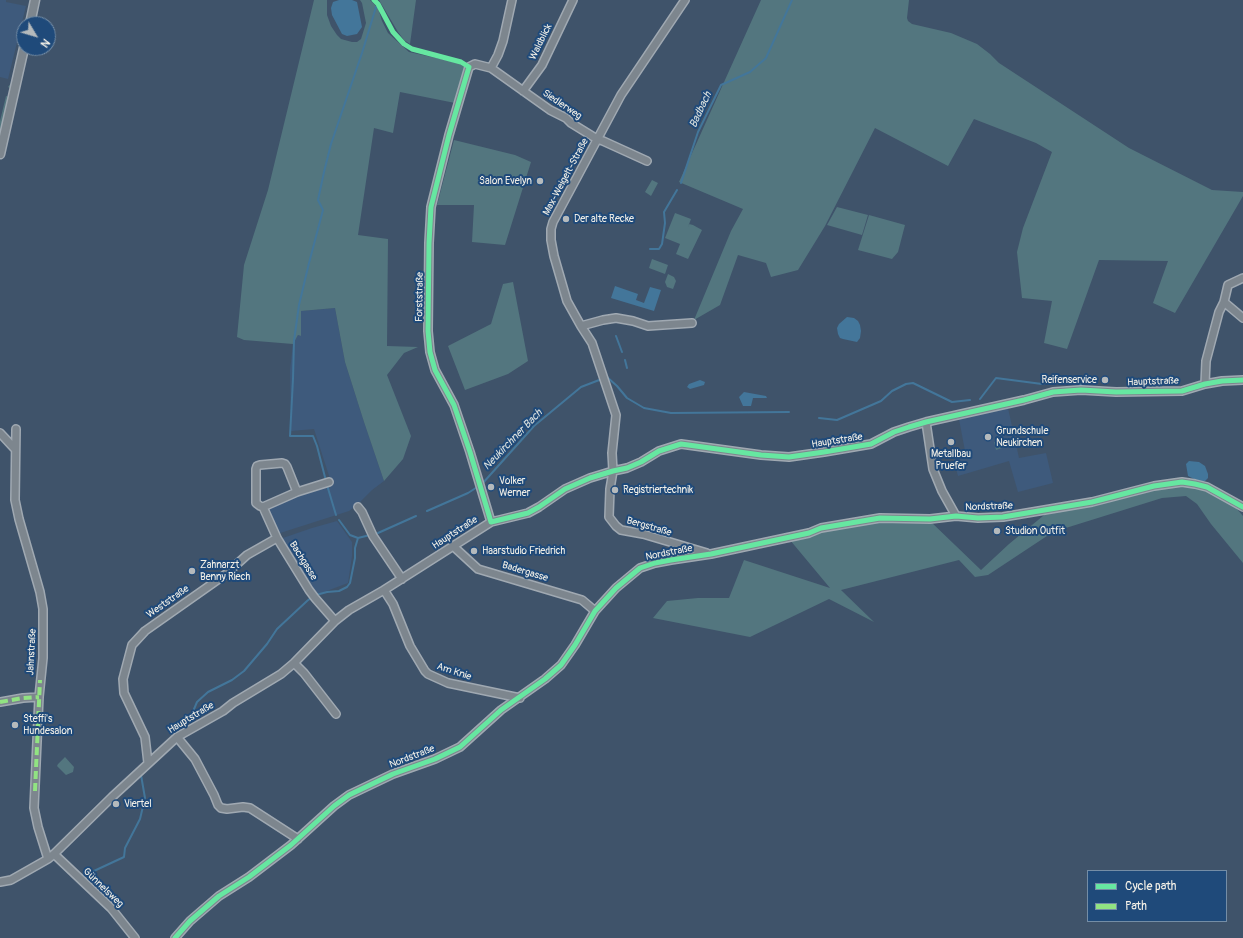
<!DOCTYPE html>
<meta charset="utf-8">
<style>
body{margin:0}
#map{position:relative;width:1243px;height:938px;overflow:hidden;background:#3f536a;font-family:Pangolin,sans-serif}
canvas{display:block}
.legend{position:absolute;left:1087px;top:870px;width:140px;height:52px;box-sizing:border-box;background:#1f4a7a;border:1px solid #748da6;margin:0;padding:5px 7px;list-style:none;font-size:12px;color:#f4f1e8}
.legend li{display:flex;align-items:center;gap:8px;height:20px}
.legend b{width:20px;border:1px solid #748da6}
.north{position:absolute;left:16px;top:16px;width:40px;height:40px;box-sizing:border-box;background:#1f4a7a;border:1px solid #748da6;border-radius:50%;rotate:128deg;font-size:11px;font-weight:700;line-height:16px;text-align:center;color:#f4f1e8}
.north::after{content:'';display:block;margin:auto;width:14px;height:18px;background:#b5babc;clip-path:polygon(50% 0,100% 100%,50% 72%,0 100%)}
</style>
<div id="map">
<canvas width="1243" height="938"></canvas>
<ul class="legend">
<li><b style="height:5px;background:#66e7a1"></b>Cycle path</li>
<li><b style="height:5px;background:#91e382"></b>Path</li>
</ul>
<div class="north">N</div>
</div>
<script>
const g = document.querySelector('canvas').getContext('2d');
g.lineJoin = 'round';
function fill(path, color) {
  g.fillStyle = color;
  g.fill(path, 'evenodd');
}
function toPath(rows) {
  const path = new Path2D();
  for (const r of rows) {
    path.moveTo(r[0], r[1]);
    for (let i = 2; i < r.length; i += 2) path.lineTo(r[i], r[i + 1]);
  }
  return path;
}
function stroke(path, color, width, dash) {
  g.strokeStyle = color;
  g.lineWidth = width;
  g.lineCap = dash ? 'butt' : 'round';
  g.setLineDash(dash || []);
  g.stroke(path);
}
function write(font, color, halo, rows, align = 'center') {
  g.font = font + ' Pangolin,sans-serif';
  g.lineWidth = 4;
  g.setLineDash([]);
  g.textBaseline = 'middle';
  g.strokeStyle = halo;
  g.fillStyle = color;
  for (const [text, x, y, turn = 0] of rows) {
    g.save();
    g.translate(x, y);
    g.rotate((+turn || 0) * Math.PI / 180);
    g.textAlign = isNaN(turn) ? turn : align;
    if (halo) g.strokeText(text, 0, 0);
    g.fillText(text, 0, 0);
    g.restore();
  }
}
fill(toPath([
 [0,0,6,0,6,2,26,6,8,79,0,77],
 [335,308,345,362,364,422,384,481,372,490,358,504,349,511,277,534,268,508,331,482,314,429,291,431,290,370,293,344,298,335,301,336,301,311],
 [1008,408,1019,458,1046,453,1053,483,1018,492,1009,461,958,476,953,458,962,456,965,451,959,419],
 [337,521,352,542,352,556,348,583,316,595,280,539,312,528]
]), '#3e5a7c');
fill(toPath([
 [314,0,327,0,327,15,331,26,337,35,341,39,352,42,357,42,361,39,366,23,362,3,360,0,370,0,378,8,382,21,388,33,409,52,459,63,465,67,455,103,400,92,393,133,374,128,358,235,388,239,387,346,418,347,404,353,387,375,411,436,403,459,384,481,364,422,345,362,335,308,301,311,301,336,298,335,293,344,244,340,237,337,244,265,268,190],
 [379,0,416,0,410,44,404,40,398,32],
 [761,0,909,0,907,18,908,21,912,24,951,33,977,44,990,54,999,63,1129,148,1212,190,1243,192,1243,196,1175,313,1153,303,1168,261,1099,260,1067,349,1044,343,1052,301,1022,298,1017,252,1023,228,1052,152,1036,143,974,119,948,166,875,128,825,226,798,270,771,277,766,263,738,255,720,305,694,320,731,231,743,209,679,182],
 [24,26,24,34,11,89,8,87,11,83],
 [6,96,10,97,0,138,0,121],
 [454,140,515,155,531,162,505,245,472,242,474,205,437,205],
 [652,180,658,183,651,196,645,192],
 [837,207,868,215,862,235,827,225],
 [675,213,691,219,688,227,689,224,693,225,702,230,688,259,676,254,680,244,665,238],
 [869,215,905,225,898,252,892,259,858,250],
 [652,259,668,265,665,274,649,268],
 [668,274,674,277,676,281,673,289,667,287,665,282],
 [513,282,528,361,508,374,465,390,448,346,491,324,503,284],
 [1007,439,1008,446,996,450,994,442],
 [1183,485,1206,489,1231,502,1243,516,1243,563,1211,524,1197,504,1186,496,1162,498,1053,532,988,575,975,577,959,560,841,590,874,622,829,599,750,637,653,618,667,601,698,598,729,598,744,560,830,588,790,540,836,528,879,521,929,520,981,570,1009,544,1049,511,1154,488],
 [65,757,74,767,73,772,66,775,57,766,58,764]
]), '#53767f');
fill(toPath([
 [339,0,352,0,357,2,362,27,357,34,347,36,342,34,332,15,331,8,333,2],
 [615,286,638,294,636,300,644,303,650,287,661,290,654,311,611,298],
 [847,317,854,318,858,321,860,325,861,331,860,338,857,342,843,339,840,338,838,334,837,328,839,324],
 [700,380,705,382,704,385,690,389,687,387,689,384],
 [744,392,766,396,767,398,753,398,751,406,743,406,739,397],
 [1189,461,1199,462,1205,466,1208,474,1208,478,1205,481,1198,481,1188,476,1186,464]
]), '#43769a');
stroke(toPath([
 [681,183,698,132,721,85,750,72,766,58,792,0],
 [650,249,659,249,662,244,665,223,664,212,677,190],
 [616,336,622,352],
 [625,360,627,368],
 [980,399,996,378,1042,384,1055,379,1067,378,1073,380,1081,385],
 [819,418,837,420,881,401,892,391,906,384,913,383,952,402,970,400],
 [326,481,317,446,313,436,290,436,293,379,294,341,299,305,309,263,323,210,318,200,324,172,331,144,362,53,376,7],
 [482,484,534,426,581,387,607,377,617,386,627,398,644,408,671,413,789,412],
 [327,485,336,515],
 [427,511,468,493,479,486],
 [339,520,350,535,358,538],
 [316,595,327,592,339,591,347,587,350,583,355,558,355,548,358,538,378,533,416,516],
 [183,726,189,721,197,702,208,692,232,680,244,671,267,644,277,629,307,601,312,597],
 [81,877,124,857,125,848,140,819,145,798,141,775]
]), '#43769a', 2);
const minor = toPath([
 [685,0,621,95,553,222,551,229,551,240,554,256,567,301,581,326,592,343,616,415,612,453,613,471,610,489,609,517,616,526,621,530,643,534,707,553],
 [491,68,498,55,503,41,512,0],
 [523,91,542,65,573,0],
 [1224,302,1243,318],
 [581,326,603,320,616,318,633,321,648,326,692,323],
 [1205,384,1206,361,1219,312,1224,302,1228,285,1243,278],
 [926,422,933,469,942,491,956,516],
 [16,429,15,500,19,519,40,592,43,609,43,658,39,697,34,808,38,827,48,859],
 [0,433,15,449],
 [329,482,297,492,263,507,277,538,309,590,315,598,335,621],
 [263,507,260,506,256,503,256,469,257,466,260,465,282,463,285,464,287,467,297,492],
 [358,507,362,512,373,536,402,579],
 [491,522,470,452,454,405,435,370,430,352,428,331,429,243,431,207,449,135,469,67,475,64,491,68,550,110,566,118,571,123,597,139,603,141,647,161],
 [453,546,478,569,582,600,595,611],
 [384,590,393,604,410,646,425,671,428,674,448,683,520,698],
 [294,663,304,673,336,714],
 [0,702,23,698,39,697],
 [177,737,195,759,214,795,218,805,221,808,227,809,243,807,250,808,298,839],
 [148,763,145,737,124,693,123,679,132,645,145,631,226,574,247,555,277,538],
 [54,854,111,908,135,938],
 [0,882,11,880,48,859,54,854,112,797,177,737,223,711,233,703,281,674,294,663,335,621,349,610,384,590,491,522,528,513,539,507,565,489,590,478,613,471,627,468,641,462,659,451,681,444,761,455,789,457,824,452,871,444,894,432,909,427,926,422,1024,400,1053,392,1081,390,1116,392,1182,391,1205,384,1222,381,1243,380],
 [175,938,190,921,219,896,249,877,291,845,334,806,349,795,393,774,435,759,460,747,501,710,545,679,561,665,575,645,595,611,616,588,640,568,655,563,671,560,711,554,809,533,821,528,880,518,930,519,956,516,978,518,1003,517,1092,502,1154,486,1182,482,1195,484,1207,487,1243,507]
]);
const major = toPath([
 [30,24,35,0],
 [0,154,24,48]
]);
stroke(minor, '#a0a9b2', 10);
stroke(major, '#a0a9b2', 11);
stroke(minor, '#7d868e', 7);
stroke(major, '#7d868e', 8);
stroke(toPath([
 [0,702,23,698,39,697],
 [35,791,40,680]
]), '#91e382', 4, [8, 4]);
stroke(toPath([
 [374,0,378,4,393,32,404,44,412,49,461,62,469,67,449,135,431,207,429,243,428,331,430,352,435,370,454,405,470,452,491,522,528,513,539,507,565,489,590,478,613,471,627,468,641,462,659,451,681,444,761,455,789,457,824,452,871,444,894,432,909,427,926,422,1024,400,1053,392,1081,390,1116,392,1182,391,1205,384,1222,381,1243,380],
 [175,938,190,921,219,896,249,877,291,845,334,806,349,795,393,774,435,759,460,747,501,710,545,679,561,665,575,645,595,611,616,588,640,568,655,563,671,560,711,554,809,533,821,528,880,518,930,519,956,516,978,518,1003,517,1092,502,1154,486,1182,482,1195,484,1207,487,1243,507]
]), '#66e7a1', 5);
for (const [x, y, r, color] of [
 [540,181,4,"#b5babc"],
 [566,219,4,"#b5babc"],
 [1105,380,4,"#b5babc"],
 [988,437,4,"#b5babc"],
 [951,442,4,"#b5babc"],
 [491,487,4,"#b5babc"],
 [615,490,4,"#b5babc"],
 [997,531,4,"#b5babc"],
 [474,551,4,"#b5babc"],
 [192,571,4,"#b5babc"],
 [15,725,4,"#b5babc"],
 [116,804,4,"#b5babc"]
]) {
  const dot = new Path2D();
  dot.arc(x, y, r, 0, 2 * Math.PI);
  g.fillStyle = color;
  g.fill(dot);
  stroke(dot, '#1f4a7a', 1.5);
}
write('10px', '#f4f1e8', '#1f4a7a', [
 ["Waldblick",541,42,-64],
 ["Siedlerweg",562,105,34],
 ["Max-Weigelt-Straße",566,177,-62],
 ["Forststraße",420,297,-89],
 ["Hauptstraße",1153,382,-2],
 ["Hauptstraße",837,441,-9],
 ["Nordstraße",989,507,-2],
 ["Bergstraße",649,527,16],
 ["Hauptstraße",455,533,-33],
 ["Nordstraße",669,553,-11],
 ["Bachgasse",303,561,58],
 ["Badergasse",525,572,17],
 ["Weststraße",168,602,-35],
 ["Jahnstraße",32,652,-87],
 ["Am Knie",454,672,18],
 ["Hauptstraße",191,718,-31],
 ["Nordstraße",412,757,-21],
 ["Günnelsweg",103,888,44]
]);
write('10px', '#f4f1e8', '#1f4a7a', [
 ["Salon Evelyn",532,181,"right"],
 ["Der alte Recke",574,219],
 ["Reifenservice",1097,380,"right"],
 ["Grundschule",996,431],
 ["Neukirchen",996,443],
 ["Metallbau",951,454,"center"],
 ["Pruefer",951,466,"center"],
 ["Volker",499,481],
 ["Werner",499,493],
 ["Registriertechnik",623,490],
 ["Studion Outfit",1005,531],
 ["Haarstudio Friedrich",482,551],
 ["Zahnarzt",200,565],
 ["Benny Riech",200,577],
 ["Steffi's",23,719],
 ["Hundesalon",23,731],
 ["Viertel",124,804]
], 'left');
write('italic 11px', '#d9dfdd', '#1f4a7a', [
 ["Badbach",701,110,-65],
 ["Neukirchner Bach",513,440,-46]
]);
</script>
